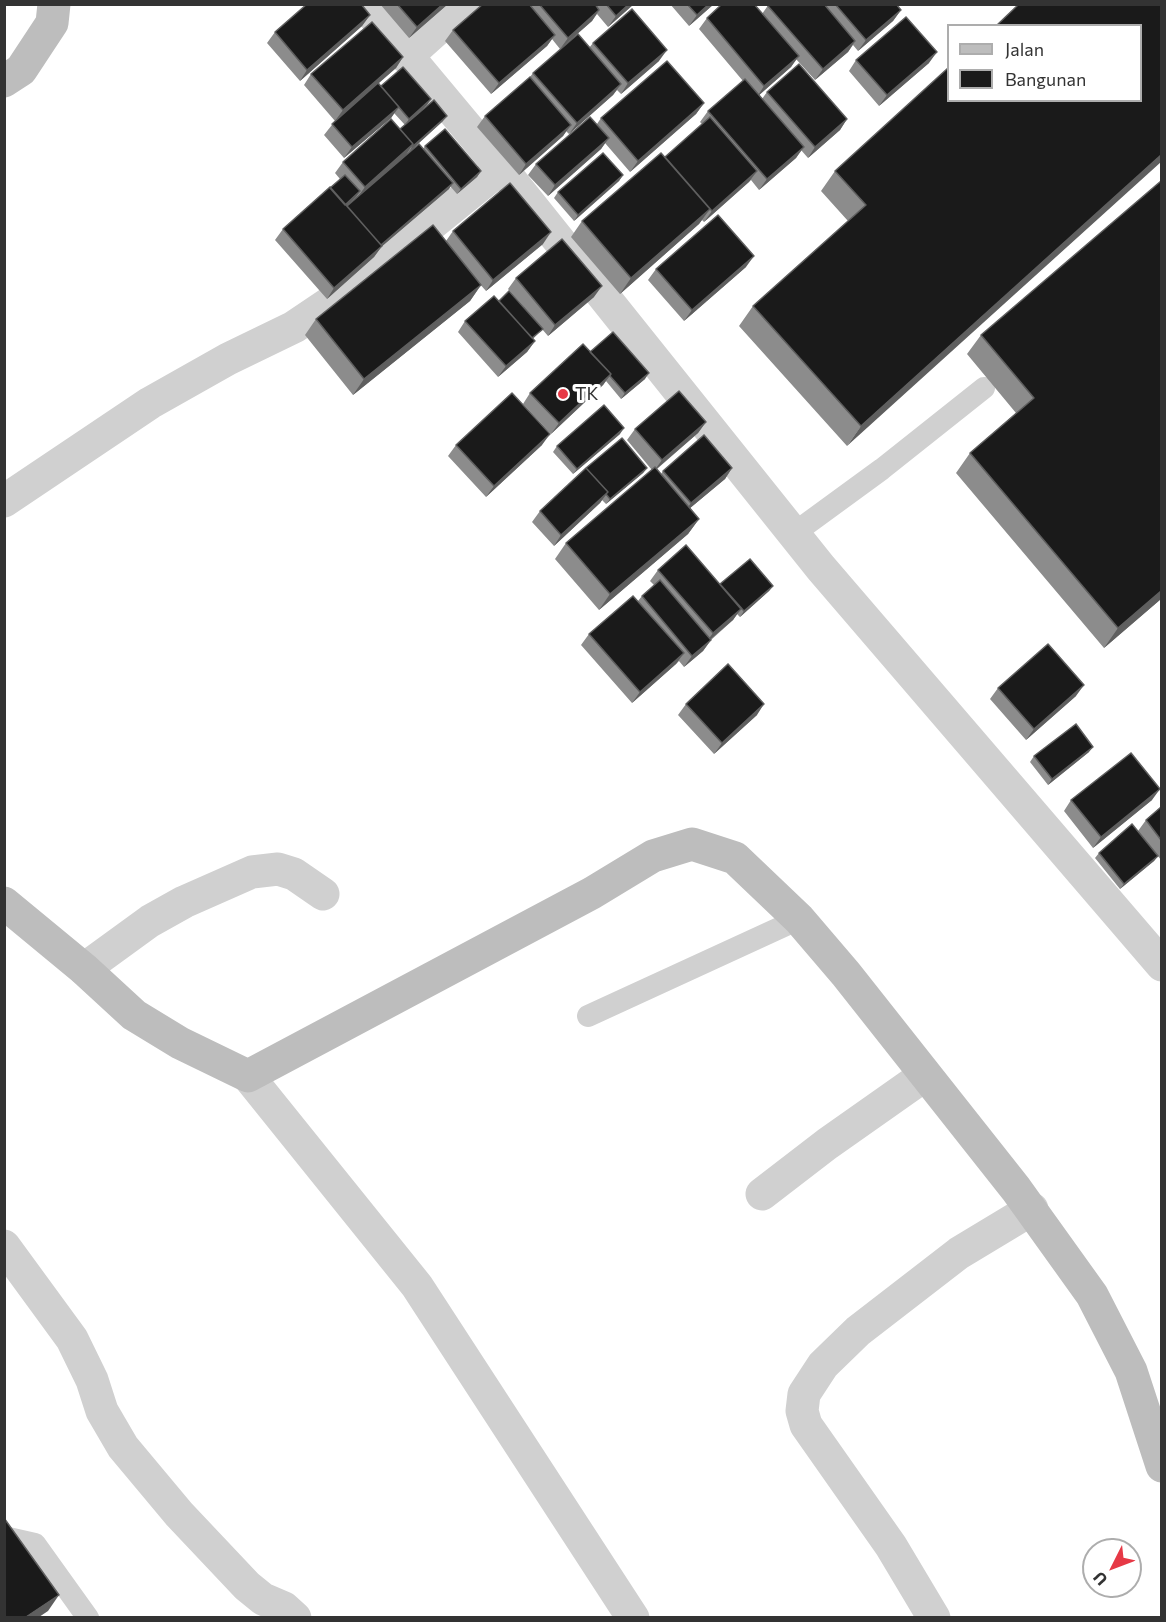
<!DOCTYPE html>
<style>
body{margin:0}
#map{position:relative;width:1166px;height:1622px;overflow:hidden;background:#fff;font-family:Commissioner,sans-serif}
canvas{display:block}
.frame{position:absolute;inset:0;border:6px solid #333;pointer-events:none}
.legend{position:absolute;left:947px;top:24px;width:195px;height:78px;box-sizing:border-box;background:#fff;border:2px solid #adadad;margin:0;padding:8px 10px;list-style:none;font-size:18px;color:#333}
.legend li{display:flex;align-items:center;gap:12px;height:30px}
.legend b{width:30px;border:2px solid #adadad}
.north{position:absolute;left:1082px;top:1538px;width:60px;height:60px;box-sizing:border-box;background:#fff;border:2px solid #adadad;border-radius:50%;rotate:228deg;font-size:16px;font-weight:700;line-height:24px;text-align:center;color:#333}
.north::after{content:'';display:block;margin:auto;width:21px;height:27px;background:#e63946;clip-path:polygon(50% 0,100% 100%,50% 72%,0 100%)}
</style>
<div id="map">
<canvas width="1166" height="1622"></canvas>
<div class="frame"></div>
<ul class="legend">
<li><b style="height:8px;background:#bdbdbd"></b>Jalan</li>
<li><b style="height:16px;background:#1a1a1a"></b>Bangunan</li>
</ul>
<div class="north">U</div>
</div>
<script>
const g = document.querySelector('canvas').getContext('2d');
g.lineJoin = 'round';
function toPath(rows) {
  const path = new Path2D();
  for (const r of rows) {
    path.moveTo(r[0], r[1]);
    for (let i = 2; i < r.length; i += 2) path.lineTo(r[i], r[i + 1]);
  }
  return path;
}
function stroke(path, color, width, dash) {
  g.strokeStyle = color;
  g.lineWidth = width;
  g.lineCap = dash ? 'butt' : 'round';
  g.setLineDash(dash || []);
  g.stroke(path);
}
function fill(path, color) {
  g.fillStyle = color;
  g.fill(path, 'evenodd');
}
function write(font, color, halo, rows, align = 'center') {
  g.font = font + ' Commissioner,sans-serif';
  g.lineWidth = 6;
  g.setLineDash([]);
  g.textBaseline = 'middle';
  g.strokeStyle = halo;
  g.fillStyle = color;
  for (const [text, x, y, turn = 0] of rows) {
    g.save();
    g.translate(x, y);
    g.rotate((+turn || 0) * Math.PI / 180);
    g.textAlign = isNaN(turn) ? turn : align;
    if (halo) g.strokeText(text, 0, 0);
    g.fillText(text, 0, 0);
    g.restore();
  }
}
stroke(toPath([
 [793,534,882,469,984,388],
 [588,1016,799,919],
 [4,1537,35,1544,88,1618]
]), '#d0d0d0', 22);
stroke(toPath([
 [364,4,501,168,821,568,1162,965],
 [406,57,465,4],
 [4,501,150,403,228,359,294,327,355,286,501,168],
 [84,969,150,921,184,902,252,872,278,869,294,874,323,894],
 [248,1076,417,1286,633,1618],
 [762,1194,827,1144,925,1075],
 [4,1246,72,1339,92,1380,102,1411,123,1447,179,1514,247,1586,263,1599,284,1608,295,1618],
 [934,1618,891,1546,806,1425,802,1411,804,1394,823,1365,858,1331,959,1253,1032,1209]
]), '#d0d0d0', 33);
stroke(toPath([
 [4,81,21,70,52,23,54,4],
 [4,903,84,969,134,1015,180,1043,248,1076,592,893,653,856,692,844,735,858,799,919,846,974,1016,1189,1092,1295,1131,1371,1162,1466]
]), '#bdbdbd', 33);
fill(toPath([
 [380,4,448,4,409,38],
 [483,4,634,4,608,27,597,14,592,21,560,49,552,39,547,46,491,94,445,41,453,30],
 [670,4,714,4,689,26],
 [769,4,896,4,901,10,893,21,858,51,853,45,848,52,815,80,796,59,791,67,759,95,762,99,767,92,847,119,840,130,808,158,801,150,796,158,759,190,751,180,704,222,702,220,699,224,620,294,571,237,582,221,665,157,702,124,700,122,708,111,743,81,699,29,707,18,762,14],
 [1161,4,847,446,739,326,753,306,848,221,821,191,835,171],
 [370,15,362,26,300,81,267,43,275,32],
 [593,43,659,61,621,94,617,90,613,95,569,134,566,131,563,136,519,175,477,127,485,116,530,77,533,73,589,48],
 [403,57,396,68,379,83,381,86,427,105,405,125,394,113,391,118,344,158,324,135,335,121,304,85,311,74],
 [856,60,929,63,879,106,849,71],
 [704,103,696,114,630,172,605,143,601,149,548,196,528,175,536,164,597,124,601,118],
 [443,121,408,153,406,155,423,149,425,146,481,171,477,177,457,194,450,186,449,189,382,246,374,257,327,299,275,240,283,229,340,179,335,173,343,162,400,129],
 [623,175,619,181,574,221,554,198,558,192],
 [1161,181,1161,599,1104,648,956,473,970,453,1016,413,967,354,981,335],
 [453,231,543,244,486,291,478,282,481,285,470,301,353,395,305,335,316,319,446,241],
 [746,267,684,321,648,280,656,269],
 [516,278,594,297,548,336,542,329,533,339,535,341,527,352,498,377,458,332,465,321,499,301,524,307,508,289],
 [590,352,645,379,621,399,606,381,603,385,551,434,523,404,530,393],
 [706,422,698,433,657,469,661,474,663,471,732,468,725,479,690,508,699,519,688,534,599,610,555,559,566,543,652,470,627,440,635,429],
 [620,434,573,474,553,452,557,446],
 [456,445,542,445,486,497,448,456],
 [647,468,643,473,606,504,602,500,600,503,554,546,532,522,540,511],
 [658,570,720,585,773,586,769,591,740,617,737,614,733,620,711,640,703,651,684,667,679,661,676,664,632,703,581,645,589,634,638,601,642,596,654,585,650,581],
 [998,688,1076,696,1026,740,990,699],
 [686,704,757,715,714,754,678,715],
 [1089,752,1048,785,1030,762,1034,756],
 [1071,800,1152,800,1093,848,1064,811],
 [1161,807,1161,860,1158,856,1154,861,1120,889,1095,858,1099,853,1138,831,1146,820]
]), '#8c8c8c');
fill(toPath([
 [443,4,448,4,409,38,417,27],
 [629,4,634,4,608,27,616,16],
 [709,4,714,4,689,26,697,15],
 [599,10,592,21,560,49,568,38],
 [901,10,893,21,858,51,866,40],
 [370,15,362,26,300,81,307,70],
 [555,35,547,46,491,94,499,83],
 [855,41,848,52,815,80,823,69],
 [667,50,659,61,621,94,628,83],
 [937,52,929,63,879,106,887,95],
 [799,56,791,67,757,97,764,86],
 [403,57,396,68,335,121,343,110],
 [621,84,613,95,569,134,577,123],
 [431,99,427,105,405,125,409,119],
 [704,103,696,114,630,172,638,161],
 [399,107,391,118,344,158,352,147],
 [447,116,443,121,408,153,412,147],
 [847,119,840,130,808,158,815,147],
 [571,125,563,136,519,175,526,164],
 [609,138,601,149,548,196,555,185],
 [413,144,406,155,357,198,365,187],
 [804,147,796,158,759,190,767,179],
 [1161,155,1161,162,847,446,861,426],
 [481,171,477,177,457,194,461,189],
 [757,171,749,182,704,222,712,211],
 [623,175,619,181,574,221,578,215],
 [453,183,449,189,373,254,377,248],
 [360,191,356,197,338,214,342,208],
 [710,209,699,224,620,294,631,278],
 [551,232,543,244,486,291,493,280],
 [382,246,374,257,327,299,334,288],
 [754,256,746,267,684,321,692,310],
 [481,285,470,301,353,395,364,379],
 [602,286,594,297,548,336,555,325],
 [535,341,527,352,498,377,506,366],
 [649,373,645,379,621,399,625,393],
 [611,374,603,385,551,434,559,423],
 [706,422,698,433,654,471,662,460],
 [624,428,620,434,573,474,577,469],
 [550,434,542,445,486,497,494,486],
 [647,468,643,473,606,504,610,499],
 [732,468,725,479,683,514,691,503],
 [608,492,600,503,554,546,561,535],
 [699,519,688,534,599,610,610,594],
 [773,586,769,591,740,617,744,611],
 [1161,591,1161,599,1104,648,1118,628],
 [741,609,733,620,705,644,713,633],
 [711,640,703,651,684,667,692,656],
 [684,653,676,664,632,703,640,692],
 [1084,685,1076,696,1026,740,1034,729],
 [764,704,757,715,714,754,722,743],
 [1093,747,1089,752,1048,785,1052,779],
 [1160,789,1152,800,1093,848,1101,837],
 [1158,856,1154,861,1120,889,1124,884],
 [59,1595,48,1611,39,1617,26,1617]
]), '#5f5f5f');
const building = toPath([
 [307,4,361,4,370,15,307,70,275,32,307,4],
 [397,4,443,4,417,27,397,4],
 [483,4,529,4,555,35,499,83,453,30,483,4],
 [539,4,595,4,599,10,568,38,539,4],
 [606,4,629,4,616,16,606,4],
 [687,4,709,4,697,15,687,4],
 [722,4,754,4,799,56,764,86,707,18,722,4],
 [769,4,824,4,855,41,823,69,768,6,769,4],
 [835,4,896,4,901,10,866,40,835,4],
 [1019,4,1161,4,1161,155,861,426,753,306,866,205,835,171,948,68,948,100,1140,100,1140,26,996,26,1019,4],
 [632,9,667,50,628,83,593,43,632,9],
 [906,17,937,52,887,95,856,60,906,17],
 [372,22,403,57,343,110,311,74,372,22],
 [578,34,621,84,577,123,533,73,578,34],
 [667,61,704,103,638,161,601,118,667,61],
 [799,64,847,119,815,147,767,92,799,64],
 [403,67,431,99,409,119,381,86,403,67],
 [530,77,571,125,526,164,485,116,530,77],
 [745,79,804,147,767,179,708,111,745,79],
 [378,83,399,107,352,147,332,124,378,83],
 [434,100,447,116,412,147,413,144,400,129,434,100],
 [590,117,609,138,555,185,536,164,590,117],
 [710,117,757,171,712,211,665,157,710,117],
 [391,119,413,144,365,187,343,162,391,119],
 [445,129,481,171,461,189,425,146,445,129],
 [419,144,453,183,381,245,347,206,419,144],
 [603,153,623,175,578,215,558,192,603,153],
 [661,153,710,209,631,278,582,221,661,153],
 [345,175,360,191,345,205,330,188,345,175],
 [1161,181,1161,591,1118,628,970,453,1034,398,981,335,1161,181],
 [510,183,551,232,493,280,453,231,510,183],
 [330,187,382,246,334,288,283,229,330,187],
 [718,215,754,256,692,310,656,269,718,215],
 [433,225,481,285,364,379,316,319,433,225],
 [562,239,602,286,555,325,516,278,562,239],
 [509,291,543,329,532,338,499,301,509,291],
 [494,296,535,341,506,366,465,321,494,296],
 [613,332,649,373,625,393,610,376,611,374,590,352,613,332],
 [583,344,611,374,559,423,530,393,583,344],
 [679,391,706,422,662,460,635,429,679,391],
 [512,393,550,434,494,486,456,445,512,393],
 [604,405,624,428,577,469,557,446,604,405],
 [704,435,732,468,691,503,663,471,704,435],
 [622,438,647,468,610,499,606,494,608,492,586,468,622,438],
 [655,467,699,519,610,594,566,543,655,467],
 [586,468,608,492,561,535,540,511,586,468],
 [686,545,741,609,713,633,658,570,686,545],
 [750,559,773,586,744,611,720,584,750,559],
 [660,580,711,640,692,656,642,596,660,580],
 [633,596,684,653,640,692,589,634,633,596],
 [1048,644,1084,685,1034,729,998,688,1048,644],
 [728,664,764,704,722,743,686,704,728,664],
 [1076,724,1093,747,1052,779,1034,756,1076,724],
 [1131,753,1160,789,1101,837,1071,800,1131,753],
 [1161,807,1161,840,1146,820,1161,807],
 [1132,824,1158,856,1124,884,1099,853,1132,824],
 [4,1518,59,1595,26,1617,4,1617,4,1518]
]);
fill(building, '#1a1a1a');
stroke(building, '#5f5f5f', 1.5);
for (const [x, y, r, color] of [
 [563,394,6,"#e63946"]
]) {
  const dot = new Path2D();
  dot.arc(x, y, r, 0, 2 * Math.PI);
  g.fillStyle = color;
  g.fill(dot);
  stroke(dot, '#fff', 2);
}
write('18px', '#333', '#fff', [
 ["TK",575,394]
], 'left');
</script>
